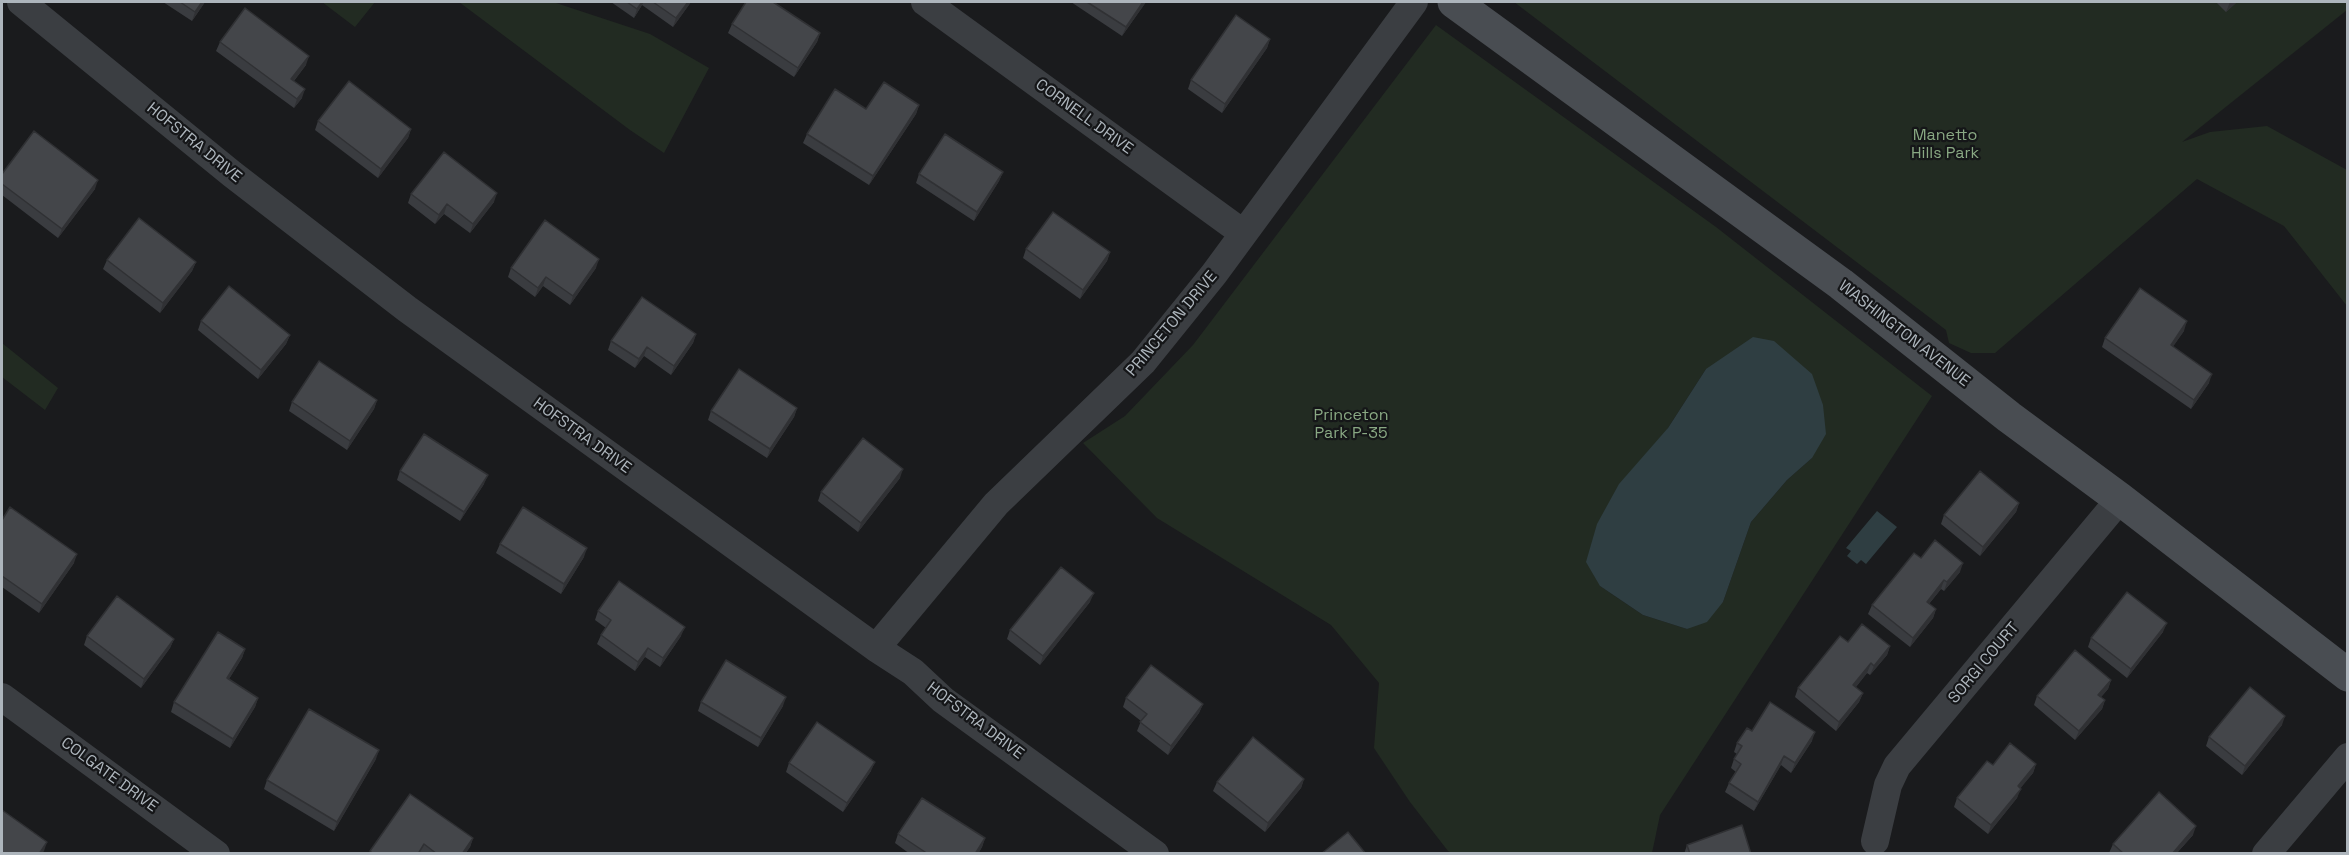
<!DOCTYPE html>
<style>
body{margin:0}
#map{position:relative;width:2349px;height:855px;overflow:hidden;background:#1a1b1d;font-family:"Space Grotesk",sans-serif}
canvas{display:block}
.frame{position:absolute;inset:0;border:3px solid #adb5bc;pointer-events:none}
</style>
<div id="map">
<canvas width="2349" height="855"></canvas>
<div class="frame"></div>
</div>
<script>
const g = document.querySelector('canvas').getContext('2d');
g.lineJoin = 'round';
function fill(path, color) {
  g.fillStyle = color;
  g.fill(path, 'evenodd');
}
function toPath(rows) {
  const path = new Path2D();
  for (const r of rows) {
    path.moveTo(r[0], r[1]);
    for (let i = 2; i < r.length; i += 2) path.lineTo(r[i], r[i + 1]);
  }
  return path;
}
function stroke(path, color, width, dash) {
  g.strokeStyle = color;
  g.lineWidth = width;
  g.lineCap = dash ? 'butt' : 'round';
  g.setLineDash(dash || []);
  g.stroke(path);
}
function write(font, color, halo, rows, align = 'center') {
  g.font = font + ' "Space Grotesk",sans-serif';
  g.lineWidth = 4.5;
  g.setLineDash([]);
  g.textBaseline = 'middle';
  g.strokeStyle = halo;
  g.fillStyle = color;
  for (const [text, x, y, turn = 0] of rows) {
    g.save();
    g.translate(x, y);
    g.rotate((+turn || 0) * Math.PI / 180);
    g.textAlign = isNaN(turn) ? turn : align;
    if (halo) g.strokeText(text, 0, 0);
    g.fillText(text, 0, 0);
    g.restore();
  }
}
fill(toPath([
 [322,2,375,2,355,27],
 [459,2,553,2,650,34,709,68,664,153,630,130],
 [1514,2,2347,2,2347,10,2182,142,2210,132,2267,126,2347,170,2347,306,2284,226,2197,179,1995,353,1971,353,1949,343,1946,330],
 [1436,25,1716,227,1932,396,1660,815,1652,853,1454,854,1448,851,1410,802,1374,748,1379,683,1331,625,1157,518,1083,443,1125,416,1193,345],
 [1706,369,1812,458,1787,480,1751,522,1723,602,1687,629,1643,615,1600,586,1668,428],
 [2,343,58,388,45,410,2,377]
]), '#222b22');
fill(toPath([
 [1753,337,1774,341,1812,374,1823,405,1826,434,1812,458,1787,480,1751,522,1723,602,1707,622,1687,629,1643,615,1600,586,1586,562,1597,524,1619,484,1668,428,1706,369],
 [1877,511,1897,527,1866,564,1861,560,1857,564,1847,556,1851,551,1846,548]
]), '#2f3e42');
stroke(toPath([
 [21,2,232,174,407,309,876,648,913,672,943,700,1155,854],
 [925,2,1243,233],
 [876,648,996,504,1143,362,1214,274,1414,2],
 [2,697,216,854],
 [1875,841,1888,785,1897,766,2120,499],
 [2266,854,2348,757]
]), '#3b3e42', 28);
stroke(toPath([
 [1454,2,1841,284,2009,417,2120,499,2348,675]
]), '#494d52', 33);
fill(toPath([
 [163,2,205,2,192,21],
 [611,2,691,2,673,27,642,5,634,18],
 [1071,2,1146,2,1122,36],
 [2216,2,2237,2,2226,12],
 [732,24,820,33,817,42,794,77,728,33],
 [1270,39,1267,48,1222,113,1188,89,1191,80],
 [220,42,306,65,294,81,302,98,294,108,216,51],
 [919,105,916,114,869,185,803,143,807,134,866,109],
 [318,121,411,129,408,138,378,178,315,130],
 [1003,172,999,181,974,221,916,183,919,174],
 [2,174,95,189,58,238,2,195],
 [411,194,494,202,470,233,444,214,435,224,408,203],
 [1026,249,1110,252,1107,261,1080,299,1023,258],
 [107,260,196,262,192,271,160,313,103,269],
 [511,268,596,268,570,305,543,286,535,297,508,277],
 [201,321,290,335,286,344,258,379,198,330],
 [2184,331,2173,346,2209,383,2191,409,2102,347,2105,338],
 [696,334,693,343,671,375,644,356,635,368,608,350,611,341],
 [377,400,374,409,347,450,289,411,292,402],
 [797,408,794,417,767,458,708,420,711,411],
 [400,471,484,484,460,521,397,480],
 [900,478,858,532,818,501,821,492],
 [2019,503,2016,512,1980,556,1941,524,1944,515],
 [2,520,74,563,39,613,2,587],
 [500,544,584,557,561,594,496,553],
 [1921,558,1960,572,1944,591,1941,589,1929,604,1936,609,1933,618,1910,647,1868,614,1872,605],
 [1090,602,1040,665,1007,639,1010,630],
 [598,611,681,636,660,667,645,657,635,671,597,644,601,635,606,628,595,620],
 [2163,632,2127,678,2088,647,2091,638],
 [87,636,174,639,170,648,141,688,84,645],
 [1848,642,1890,646,1887,655,1870,675,1867,673,1856,687,1863,693,1859,702,1836,731,1795,697,1798,688],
 [245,649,242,658,229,679,258,698,255,707,230,748,171,712,174,702],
 [2111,680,2108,689,2101,697,2105,700,2102,709,2075,740,2034,705,2037,696],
 [1126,698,1203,704,1199,713,1168,755,1137,731,1141,721,1123,707],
 [701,702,783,706,758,747,698,711],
 [2282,725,2242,775,2206,746,2209,737],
 [1752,731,1812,741,1791,773,1781,765,1754,811,1725,792,1729,783,1736,772,1731,768,1734,759,1737,754,1734,752,1737,743],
 [376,759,334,831,264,789,267,780],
 [789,763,871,771,843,812,786,772],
 [2036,764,2033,773,2020,788,2017,798,1988,834,1954,807,1957,798,1993,765],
 [1304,779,1301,788,1265,832,1213,791,1217,782],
 [898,834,985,838,982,847,978,854,910,854,895,843],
 [2193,835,2176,854,2110,854,2109,853,2113,844],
 [473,838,470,847,465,854,369,854,370,851],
 [1687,845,1751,854,1684,854]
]), '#3a3c40');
fill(toPath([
 [202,2,205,2,192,21,195,12],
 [642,2,644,2,642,5,634,18,637,9],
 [688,2,691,2,673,27,676,18],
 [1143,2,1146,2,1122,36,1126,27],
 [2230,2,2237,2,2226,12],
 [820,33,817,42,794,77,798,68],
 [1270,39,1267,48,1222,113,1225,104],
 [309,56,306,65,288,88,291,79],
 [305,89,302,98,294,108,297,99],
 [919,105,916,114,869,185,873,176],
 [411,129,408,138,378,178,381,169],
 [1003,172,999,181,974,221,977,212],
 [98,180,95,189,58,238,62,229],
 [497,193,494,202,470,233,473,224],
 [447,204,444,214,435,224,439,215],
 [1110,252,1107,261,1080,299,1083,290],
 [599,259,596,268,570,305,573,296],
 [196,262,192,271,160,313,163,303],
 [546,277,543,286,535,297,538,288],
 [2187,321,2184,331,2168,354,2171,345],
 [696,334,693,343,671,375,674,366],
 [290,335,286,344,258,379,261,370],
 [647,347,644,356,635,368,639,359],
 [2212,374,2209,383,2191,409,2194,400],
 [377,400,374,409,347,450,350,441],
 [797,408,794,417,767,458,770,449],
 [903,469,900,478,858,532,861,523],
 [488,475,484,484,460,521,464,512],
 [2019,503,2016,512,1980,556,1983,547],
 [587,548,584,557,561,594,564,584],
 [77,554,74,563,39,613,42,604],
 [1963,563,1960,572,1944,591,1947,582],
 [1944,580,1941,589,1923,611,1927,602],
 [1094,593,1090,602,1040,665,1043,656],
 [1936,609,1933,618,1910,647,1913,638],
 [2167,623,2163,632,2127,678,2131,669],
 [685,627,681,636,660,667,663,658],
 [174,639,170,648,141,688,144,679],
 [1890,646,1887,655,1870,675,1874,666],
 [648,648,645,657,635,671,638,662],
 [245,649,242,658,224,687,227,678],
 [1871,663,1867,673,1850,694,1853,685],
 [2111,680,2108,689,2095,704,2098,695],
 [1863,693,1859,702,1836,731,1839,722],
 [786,697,783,706,758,747,761,738],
 [258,698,255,707,230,748,233,739],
 [2105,700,2102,709,2075,740,2079,731],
 [1203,704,1199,713,1168,755,1171,746],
 [2285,716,2282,725,2242,775,2245,766],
 [1815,732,1812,741,1791,773,1795,763],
 [379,750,376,759,334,831,337,822],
 [1784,756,1781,765,1754,811,1758,802],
 [875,762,871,771,843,812,847,803],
 [2036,764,2033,773,2015,795,2018,786],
 [1304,779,1301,788,1265,832,1268,823],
 [2021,789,2017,798,1988,834,1991,825],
 [2196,826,2193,835,2176,854,2172,854],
 [473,838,470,847,465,854,462,854],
 [985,838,982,847,978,854,975,854],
 [47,842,44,851,42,854,39,854]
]), '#303134');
const building = toPath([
 [180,2,202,2,195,12,180,2],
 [627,2,642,2,637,9,627,2],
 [653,2,688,2,676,18,653,2],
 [746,2,773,2,820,33,798,68,732,24,746,2],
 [1087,2,1143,2,1126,27,1087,2],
 [245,8,309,56,291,79,305,89,297,99,220,42,245,8],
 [1236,15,1270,39,1225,104,1191,80,1236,15],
 [349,81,411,129,381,169,318,121,349,81],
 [884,82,919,105,873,176,807,134,835,89,866,109,884,82],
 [34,131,98,180,62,229,2,184,2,174,34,131],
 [945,134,1003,172,977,212,919,174,945,134],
 [444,152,497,193,473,224,447,204,439,215,411,194,444,152],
 [1053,212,1110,252,1083,290,1026,249,1053,212],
 [139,218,196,262,163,303,107,260,139,218],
 [545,220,599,259,573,296,546,277,538,288,511,268,545,220],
 [229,286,290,335,261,370,201,321,229,286],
 [2140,288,2187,321,2171,345,2212,374,2194,400,2105,338,2140,288],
 [642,297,696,334,674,366,647,347,639,359,611,341,642,297],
 [319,361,377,400,350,441,292,402,319,361],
 [739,369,797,408,770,449,711,411,739,369],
 [424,434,488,475,464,512,400,471,424,434],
 [863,438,903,469,861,523,821,492,863,438],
 [1980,471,2019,503,1983,547,1944,515,1980,471],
 [10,507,77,554,42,604,2,576,2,520,10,507],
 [523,507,587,548,564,584,500,544,523,507],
 [1935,540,1963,563,1947,582,1944,580,1927,602,1936,609,1913,638,1872,605,1914,553,1921,558,1935,540],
 [1061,567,1094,593,1043,656,1010,630,1061,567],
 [619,581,685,627,663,658,648,648,638,662,601,635,611,620,598,611,619,581],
 [2127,592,2167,623,2131,669,2091,638,2127,592],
 [117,596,174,639,144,679,87,636,117,596],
 [1862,624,1890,646,1874,666,1871,663,1853,685,1863,693,1839,722,1798,688,1840,636,1848,642,1862,624],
 [218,632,245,649,227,678,258,698,233,739,174,702,218,632],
 [2075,650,2111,680,2098,695,2105,700,2079,731,2037,696,2075,650],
 [726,660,786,697,761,738,701,702,726,660],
 [1151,665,1203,704,1171,746,1140,722,1147,714,1126,698,1151,665],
 [2250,687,2285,716,2245,766,2209,737,2250,687],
 [1770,702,1815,732,1795,763,1784,756,1758,802,1729,783,1741,764,1734,759,1742,746,1737,743,1747,728,1752,731,1770,702],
 [309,709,379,750,337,822,267,780,309,709],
 [817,722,875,762,847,803,789,763,817,722],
 [1253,737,1304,779,1268,823,1217,782,1253,737],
 [2010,743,2036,764,2018,786,2021,789,1991,825,1957,798,1987,761,1993,765,2010,743],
 [2159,792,2196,826,2172,854,2124,854,2113,844,2159,792],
 [410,794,473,838,462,854,437,854,424,844,418,854,373,854,370,851,410,794],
 [922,798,985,838,975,854,928,854,898,834,922,798],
 [2,810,47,842,39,854,2,854,2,810],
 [1742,825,1751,854,1690,854,1687,845,1742,825],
 [1348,832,1366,854,1321,854,1348,832]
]);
fill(building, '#44464a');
stroke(building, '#303134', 1.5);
write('16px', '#adb5bc', '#151618', [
 ["CORNELL DRIVE",1084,117,36],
 ["HOFSTRA DRIVE",194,143,39],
 ["PRINCETON DRIVE",1172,324,-50],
 ["WASHINGTON AVENUE",1904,334,38],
 ["HOFSTRA DRIVE",582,436,36],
 ["SORGI COURT",1984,663,-50],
 ["HOFSTRA DRIVE",975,721,37],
 ["COLGATE DRIVE",109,775,36]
]);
write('16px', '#89a883', '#151618', [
 ["Manetto",1945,136],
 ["Hills Park",1945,154],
 ["Princeton",1351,416],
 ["Park P-35",1351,434]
]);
</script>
